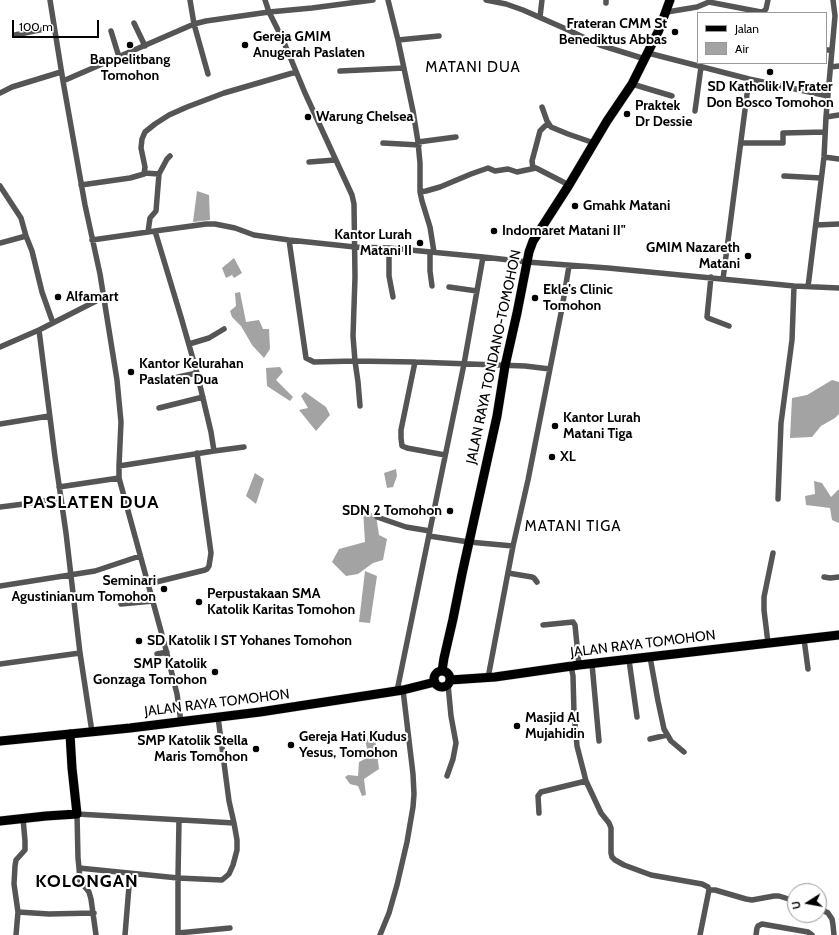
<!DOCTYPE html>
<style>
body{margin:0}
#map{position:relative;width:839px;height:935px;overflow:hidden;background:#fff;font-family:Cabin,sans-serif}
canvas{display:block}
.legend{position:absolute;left:697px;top:12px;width:130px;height:52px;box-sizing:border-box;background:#fff;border:1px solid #999;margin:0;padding:5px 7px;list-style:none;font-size:12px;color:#000}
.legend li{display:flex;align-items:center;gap:8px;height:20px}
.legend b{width:20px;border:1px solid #999}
.north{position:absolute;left:787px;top:883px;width:40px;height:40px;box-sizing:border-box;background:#fff;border:1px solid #999;border-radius:50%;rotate:259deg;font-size:11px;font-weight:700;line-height:16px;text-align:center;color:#000}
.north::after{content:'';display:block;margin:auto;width:14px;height:18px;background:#000;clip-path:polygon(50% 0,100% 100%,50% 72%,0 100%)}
.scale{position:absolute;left:12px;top:20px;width:87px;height:18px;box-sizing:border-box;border:2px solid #000;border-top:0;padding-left:5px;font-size:12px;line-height:14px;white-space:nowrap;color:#000;-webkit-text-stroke:3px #fff;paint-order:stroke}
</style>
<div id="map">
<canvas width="839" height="935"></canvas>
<ul class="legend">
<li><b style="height:5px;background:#000"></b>Jalan</li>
<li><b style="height:11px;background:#a3a3a3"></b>Air</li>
</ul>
<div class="north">U</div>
<div class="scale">100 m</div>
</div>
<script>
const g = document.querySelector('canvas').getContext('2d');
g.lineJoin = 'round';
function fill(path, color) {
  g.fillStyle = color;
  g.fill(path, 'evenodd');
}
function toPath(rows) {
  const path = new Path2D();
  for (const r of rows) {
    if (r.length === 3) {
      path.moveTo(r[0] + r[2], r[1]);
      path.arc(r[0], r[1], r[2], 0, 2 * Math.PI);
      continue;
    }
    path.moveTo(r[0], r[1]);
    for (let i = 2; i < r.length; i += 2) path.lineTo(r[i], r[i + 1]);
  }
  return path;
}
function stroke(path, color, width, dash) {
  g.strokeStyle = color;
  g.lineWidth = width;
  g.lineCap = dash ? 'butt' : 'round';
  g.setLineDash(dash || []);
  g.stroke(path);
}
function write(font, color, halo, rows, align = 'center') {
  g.font = font + ' Cabin,sans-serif';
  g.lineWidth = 4;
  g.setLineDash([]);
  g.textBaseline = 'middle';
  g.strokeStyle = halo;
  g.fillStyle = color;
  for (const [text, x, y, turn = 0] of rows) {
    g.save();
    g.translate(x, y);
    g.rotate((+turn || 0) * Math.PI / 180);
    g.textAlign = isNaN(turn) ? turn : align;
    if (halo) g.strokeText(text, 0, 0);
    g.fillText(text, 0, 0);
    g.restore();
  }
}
fill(toPath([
 [197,191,209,195,210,220,193,222],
 [234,258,242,273,234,278,232,275,226,278,222,268],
 [240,292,246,322,259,320,263,329,269,329,270,349,264,358,252,345,241,326,232,317,230,311,236,306,235,293],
 [280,367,283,372,276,380,293,397,290,401,267,386,266,368],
 [832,380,839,382,839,414,835,418,821,426,812,437,790,438,792,398,807,395],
 [305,392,326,407,330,415,316,431,299,410,308,408,301,396],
 [396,469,397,476,393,487,387,488,384,473],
 [255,473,264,479,256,504,246,496],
 [814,481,822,483,831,497,839,489,839,523,832,520,830,508,806,505,805,496,815,494],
 [363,510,376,515,379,535,387,539,383,560,373,563,358,574,346,576,332,562,339,549,365,542],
 [365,571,377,576,370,623,359,622],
 [375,738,379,769,364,779,366,795,362,796,358,786,350,784,345,777,348,775,358,776,359,762,369,757,365,740]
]), '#a3a3a3');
const primary = toPath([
 [0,821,46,816,77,814,72,768,70,734]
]);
const trunk = toPath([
 [442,671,444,658,453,619,462,574,497,416,505,366,517,313,529,252,533,241,569,185,607,121,632,84,659,30,670,0],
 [442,679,8],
 [450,680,495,677,579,665,839,635],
 [0,741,130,728,260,712,403,690,435,682]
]);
stroke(primary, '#dbdbdb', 10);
stroke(trunk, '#dbdbdb', 10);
stroke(toPath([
 [50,0,63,81],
 [190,0,194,24,208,74],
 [265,0,269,12,283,40,305,93,352,195,354,204,355,277,353,336,355,361,358,382,360,406],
 [388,0,398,40,413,111,418,142,420,163,420,192,422,201,430,227,434,252],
 [486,0,506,4,523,10,566,29,600,45,645,59],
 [606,0,606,3],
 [667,12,697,7,709,2,761,12,764,11,766,9,768,0],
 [540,17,542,0],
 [134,23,145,46],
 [111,31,119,57],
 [15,35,54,27],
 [398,40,439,36],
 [826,50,832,50],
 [648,53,749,79,828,96],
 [831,67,839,66],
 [340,71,404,68],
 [632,84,672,96],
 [0,93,12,87,61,72],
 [542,107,547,121,551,127,568,134,594,143],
 [695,111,701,67],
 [826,117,839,115],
 [418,142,456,137],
 [383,143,419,145],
 [741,143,783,143,783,133,825,132],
 [824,157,839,159],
 [309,162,335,160],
 [533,168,532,161,540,131,545,126,548,124],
 [144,173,159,174],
 [784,176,821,178],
 [81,185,130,178,144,174,145,167,141,148,142,139,145,132,155,124,169,115,187,107,224,93,296,72],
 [0,186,21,218,26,236,32,251,42,292,53,323],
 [420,192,426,191,440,187,471,174,488,168,495,171,508,169,517,172,536,168,569,185],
 [816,225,839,224],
 [148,232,150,218,156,211,159,174,167,159,170,156],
 [92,240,155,231,206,224,215,224,235,228,254,235,289,240,355,247,389,248,483,257,527,262,608,268,794,286,839,288],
 [289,240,306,358,314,362,355,361,415,362,525,366,550,369],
 [0,243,26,236],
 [389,248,389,276,393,297],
 [430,252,430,271,432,286],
 [711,277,707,317,708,318,729,326],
 [723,279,749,79],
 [449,287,477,291],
 [808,287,824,157,826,117,835,16,833,0],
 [39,330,55,457,66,533,80,653,92,732],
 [189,344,209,338,224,329],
 [0,347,39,330,104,297],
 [415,362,401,430,401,438,402,446,407,448,445,455],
 [178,377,197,373],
 [159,408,203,397],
 [0,424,49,416],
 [214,451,244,447],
 [119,466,214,451,211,432,197,373,181,317,155,231],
 [59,487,119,478],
 [778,499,781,423,792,340,794,286],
 [0,507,32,503,61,498],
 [377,517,406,527,430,531],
 [429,536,469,542,513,546],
 [508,573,532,577,534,578,537,582],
 [824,577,830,578,839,577],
 [148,584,205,570,207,569,209,566,211,553,197,453],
 [0,586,95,571,140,556],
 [121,604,153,601],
 [543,625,573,622,575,625,579,665],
 [804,639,808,669],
 [768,643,764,610,764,597,773,553],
 [157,654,167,652],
 [650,657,658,701,664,729,671,741,684,752],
 [629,660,637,717],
 [0,664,80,653],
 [592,664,599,741],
 [571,666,573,676,574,713,577,746,586,781,601,813,609,823,611,828,611,853,612,857,615,860,624,865,651,875,702,884,708,887,709,890,700,935],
 [488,678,513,546,528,480,562,308,569,266],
 [397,691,464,364,483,257],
 [218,717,229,801,234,823,77,814,78,858,79,868,178,878,222,880,229,874,233,865,237,850,237,840,234,823],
 [181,722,177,694,164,642,119,478,119,466,121,422,117,380,100,274,85,205,63,81,194,24,206,21,269,12,312,8,373,0],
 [650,739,667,735],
 [447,776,453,759,456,743,451,716,448,684],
 [539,813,538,796,541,792,586,781],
 [79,868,80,881,89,892,91,899,96,935],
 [709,890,715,890,746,899,752,900,774,896,779,896,795,901],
 [819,908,828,913,832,919,833,925,834,935],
 [18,912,49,914,94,913],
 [178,933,230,928],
 [16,935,18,912,14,884,15,866,16,860,25,850,25,841,23,818],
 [125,935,130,874],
 [178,935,178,878,179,820],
 [380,935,389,913,397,885,407,842,413,807,414,794,413,774,403,690],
 [756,935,757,928,758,926,762,924,808,932,812,935]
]), '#555', 5.5);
stroke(primary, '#000', 9);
stroke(trunk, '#000', 9);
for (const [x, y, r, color] of [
 [675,32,4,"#000"],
 [130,45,4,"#000"],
 [245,45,4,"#000"],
 [770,72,4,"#000"],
 [627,114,4,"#000"],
 [308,117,4,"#000"],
 [575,206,4,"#000"],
 [494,231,4,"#000"],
 [420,243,4,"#000"],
 [748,256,4,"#000"],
 [58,297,4,"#000"],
 [535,298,4,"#000"],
 [131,372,4,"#000"],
 [555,426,4,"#000"],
 [552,457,4,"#000"],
 [450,511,4,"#000"],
 [164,589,4,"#000"],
 [199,602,4,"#000"],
 [139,641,4,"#000"],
 [215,672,4,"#000"],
 [517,726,4,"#000"],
 [291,745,4,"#000"],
 [256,749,4,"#000"]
]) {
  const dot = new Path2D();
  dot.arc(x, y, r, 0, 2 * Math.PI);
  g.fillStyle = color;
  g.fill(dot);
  stroke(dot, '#fff', 1.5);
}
write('bold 14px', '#000', '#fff', [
 ["Frateran CMM St",667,24,"right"],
 ["Benediktus Abbas",667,40,"right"],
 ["Gereja GMIM",253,37],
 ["Anugerah Paslaten",253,53],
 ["Bappelitbang",130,60,"center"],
 ["Tomohon",130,76,"center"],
 ["SD Katholik IV Frater",770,87,"center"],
 ["Don Bosco Tomohon",770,103,"center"],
 ["Praktek",635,106],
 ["Dr Dessie",635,122],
 ["Warung Chelsea",316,117],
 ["Gmahk Matani",583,206],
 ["Indomaret Matani II\"",502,231],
 ["Kantor Lurah",412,235,"right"],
 ["Matani II",412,251,"right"],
 ["GMIM Nazareth",740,248,"right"],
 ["Matani",740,264,"right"],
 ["Ekle's Clinic",543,290],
 ["Tomohon",543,306],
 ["Alfamart",66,297],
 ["Kantor Kelurahan",139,364],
 ["Paslaten Dua",139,380],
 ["Kantor Lurah",563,418],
 ["Matani Tiga",563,434],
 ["XL",560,457],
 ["SDN 2 Tomohon",442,511,"right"],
 ["Seminari",156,581,"right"],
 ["Agustinianum Tomohon",156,597,"right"],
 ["Perpustakaan SMA",207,594],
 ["Katolik Karitas Tomohon",207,610],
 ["SD Katolik I ST Yohanes Tomohon",147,641],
 ["SMP Katolik",207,664,"right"],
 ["Gonzaga Tomohon",207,680,"right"],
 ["Masjid Al",525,718],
 ["Mujahidin",525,734],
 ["Gereja Hati Kudus",299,737],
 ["Yesus, Tomohon",299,753],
 ["SMP Katolik Stella",248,741,"right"],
 ["Maris Tomohon",248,757,"right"]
], 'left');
write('14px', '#000', '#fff', [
 ["JALAN RAYA TONDANO-TOMOHON",494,357,-78],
 ["JALAN RAYA TOMOHON",643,644,-7],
 ["JALAN RAYA TOMOHON",217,703,-7]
]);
g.letterSpacing = '1px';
write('15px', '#000', '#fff', [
 ["MATANI DUA",473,68],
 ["MATANI TIGA",573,527]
]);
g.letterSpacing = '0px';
g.letterSpacing = '1px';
write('bold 18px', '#000', '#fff', [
 ["PASLATEN DUA",91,503],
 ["KOLONGAN",87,882]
]);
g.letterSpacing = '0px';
</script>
